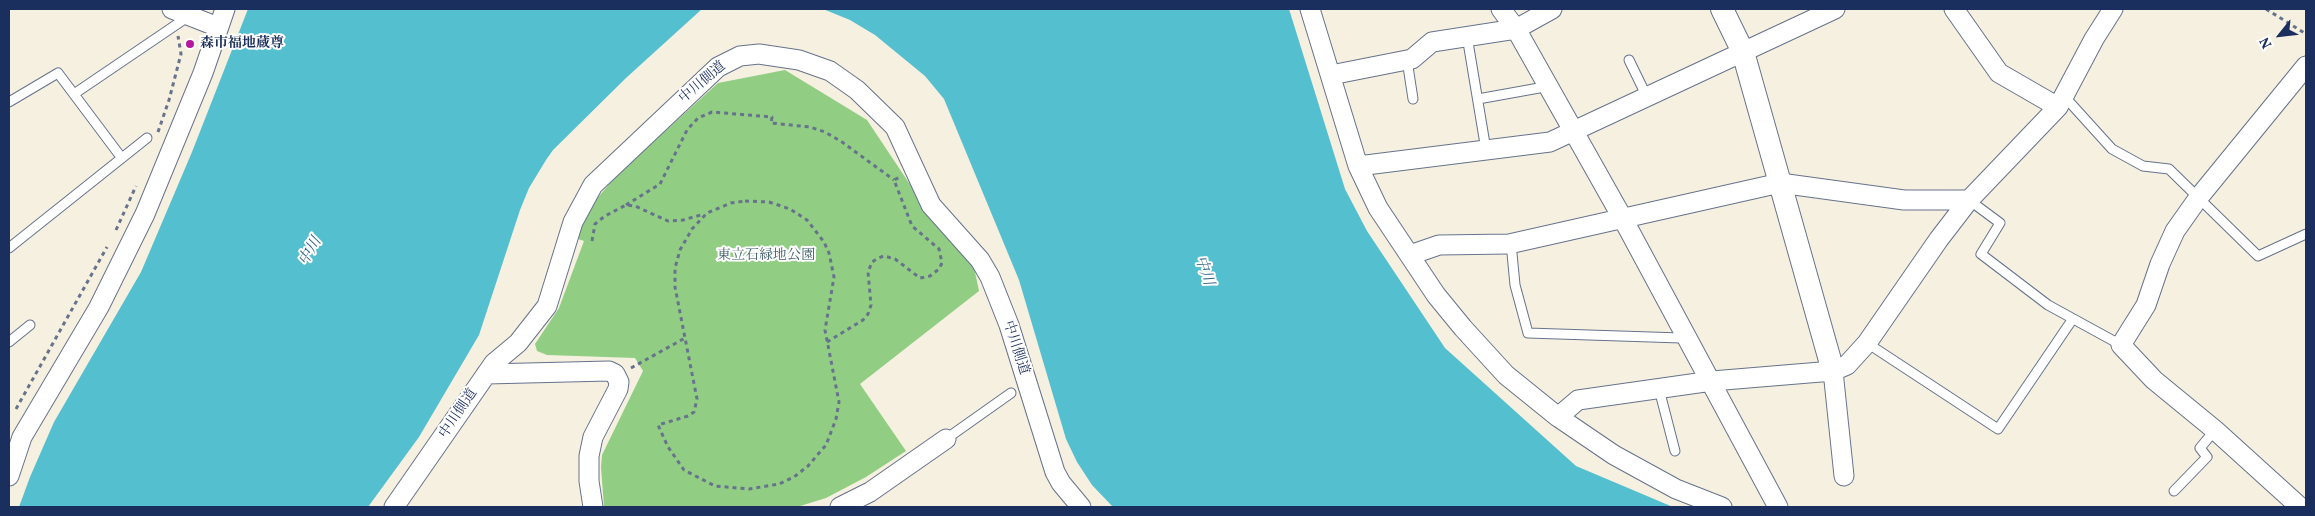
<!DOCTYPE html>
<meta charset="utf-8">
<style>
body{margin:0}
#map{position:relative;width:2315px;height:516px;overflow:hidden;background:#f5f0e0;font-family:Vollkorn,serif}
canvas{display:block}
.frame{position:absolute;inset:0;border:10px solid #1b2f5e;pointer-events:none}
.north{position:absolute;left:2255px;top:10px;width:50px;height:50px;-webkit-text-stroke:4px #fff;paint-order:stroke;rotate:241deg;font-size:14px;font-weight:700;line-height:20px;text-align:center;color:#1b2f5e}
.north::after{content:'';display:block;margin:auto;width:18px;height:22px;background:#1b2f5e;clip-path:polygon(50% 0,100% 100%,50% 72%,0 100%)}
</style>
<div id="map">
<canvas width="2315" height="516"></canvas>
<div class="frame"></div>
<div class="north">N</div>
</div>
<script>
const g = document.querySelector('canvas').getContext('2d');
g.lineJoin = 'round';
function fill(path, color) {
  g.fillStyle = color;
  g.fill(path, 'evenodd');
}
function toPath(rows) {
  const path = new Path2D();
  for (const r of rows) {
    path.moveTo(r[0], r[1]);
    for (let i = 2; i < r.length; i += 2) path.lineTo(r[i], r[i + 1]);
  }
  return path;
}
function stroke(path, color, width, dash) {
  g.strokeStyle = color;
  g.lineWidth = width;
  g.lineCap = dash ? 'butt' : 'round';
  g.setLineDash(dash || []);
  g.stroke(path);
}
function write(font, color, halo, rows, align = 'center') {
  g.font = font + ' Vollkorn,"Noto Serif JP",serif';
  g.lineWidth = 4;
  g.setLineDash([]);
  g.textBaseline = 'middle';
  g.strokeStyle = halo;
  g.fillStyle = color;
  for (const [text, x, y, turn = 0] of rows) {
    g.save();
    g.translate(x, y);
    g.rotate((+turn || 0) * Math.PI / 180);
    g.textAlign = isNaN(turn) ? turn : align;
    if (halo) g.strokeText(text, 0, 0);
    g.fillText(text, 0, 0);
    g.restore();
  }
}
fill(toPath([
 [785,70,867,120,935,222,978,270,975,272,979,291,860,384,906,451,866,477,826,498,797,507,604,507,601,467,602,455,643,371,635,358,547,355,537,351,535,344,559,308,584,241,575,238,587,210,618,174,718,83]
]), '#91ce84');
fill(toPath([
 [248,9,702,9,626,78,553,150,546,160,529,188,520,210,479,335,419,437,368,507,19,507,30,477,54,422,141,272,192,152],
 [823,9,1289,9,1345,189,1367,231,1445,348,1576,466,1673,507,1113,507,1092,485,1077,462,1066,439,1019,280,944,99,925,76,875,35,850,20]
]), '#54bfcf');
const service = toPath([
 [1467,36,1486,150],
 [1407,60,1413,99],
 [1629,60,1647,97],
 [74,94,189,16],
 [2064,96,2112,149,2143,166,2169,169,2258,256,2306,234],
 [1478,99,1539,88,1547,84],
 [9,102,58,73,121,157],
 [1969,200,2000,223,1981,254,2048,305,2121,345],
 [1511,243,1515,285,1528,333,1681,338,1686,336],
 [9,248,147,138],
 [9,342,30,325],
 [1867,343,1998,429,2072,320],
 [1659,389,1675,451],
 [946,439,1011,393],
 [2174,491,2207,457,2200,448,2215,430]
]);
const minor = toPath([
 [172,9,218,27],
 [1310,9,1358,166,1378,208,1436,295,1463,328,1506,375,1558,417,1614,455,1676,489,1722,507],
 [1501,9,1516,29,1623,219,1778,507],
 [1954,9,1999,73,2058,107],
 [1331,75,1412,59,1432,42,1516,29,1552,9],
 [1358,166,1550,142,1835,9],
 [1410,255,1439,245,1509,244,1780,183,1904,200,1969,200],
 [1833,371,1844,476],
 [486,374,609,371,615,374,619,382,618,389,593,437,589,456,589,481,593,507],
 [1558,417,1578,400,1712,381,1833,371,1847,365,1867,343,1939,239,1969,200,2058,107,2094,39,2113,9],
 [9,476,22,437,99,307,145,214,203,73,225,9],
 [394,507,494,363,518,343,547,306,573,222,593,185,718,67,740,56,759,54,799,60,830,71,857,90,895,127,931,205,980,260,990,277,1009,325,1055,472,1061,483,1081,507],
 [840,507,870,492,946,439],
 [2300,507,2215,430,2154,380,2121,345,2146,305,2160,264,2175,231,2199,197,2306,66]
]);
const tertiary = toPath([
 [1722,9,1743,52,1833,371]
]);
stroke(service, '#67738c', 11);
stroke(minor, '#67738c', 21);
stroke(tertiary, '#67738c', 24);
stroke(toPath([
 [2266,9,2306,34],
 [158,132,169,100,181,54,178,36],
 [745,201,769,202,790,209,807,220,824,242,829,253,834,277,825,330,839,402,836,419,826,445,808,466,794,477,779,484,749,489,715,486,684,470,668,447,658,425,688,416,694,412,697,399,675,287,675,268,680,250,692,229,707,213,731,203,745,201],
 [626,205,660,184,687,130,698,118,712,112,772,117,771,123,810,127,825,132,842,142,894,180],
 [116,230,136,186],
 [592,241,595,224,605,216,626,205,635,206,668,221,683,220,704,214],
 [827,342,863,320,868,314,871,305,868,272,872,262,878,258,884,256,895,259,920,278,930,276,939,269,942,263,939,249,912,226,894,180,900,177],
 [631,368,685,338],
 [16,409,107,247]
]), '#67738c', 3, [4, 4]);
stroke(service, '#fff', 9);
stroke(minor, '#fff', 19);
stroke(tertiary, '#fff', 22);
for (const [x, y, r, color] of [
 [190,44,5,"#b5179e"]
]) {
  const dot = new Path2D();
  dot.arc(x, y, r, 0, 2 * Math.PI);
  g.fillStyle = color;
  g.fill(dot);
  stroke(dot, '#fff', 2);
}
write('bold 14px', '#1b2f5e', '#fff', [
 ["森市福地蔵尊",200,44]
], 'left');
write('14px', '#1b2f5e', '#fff', [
 ["中川側道",703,83,-40],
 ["中川側道",1015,348,72],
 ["中川側道",459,414,-56]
]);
write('14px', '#3e5f69', '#fff', [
 ["東立石緑地公園",766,256]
]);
write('italic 15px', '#2f6186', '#fff', [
 ["中川",311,252,-60],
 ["中川",1203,271,72]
]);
</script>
